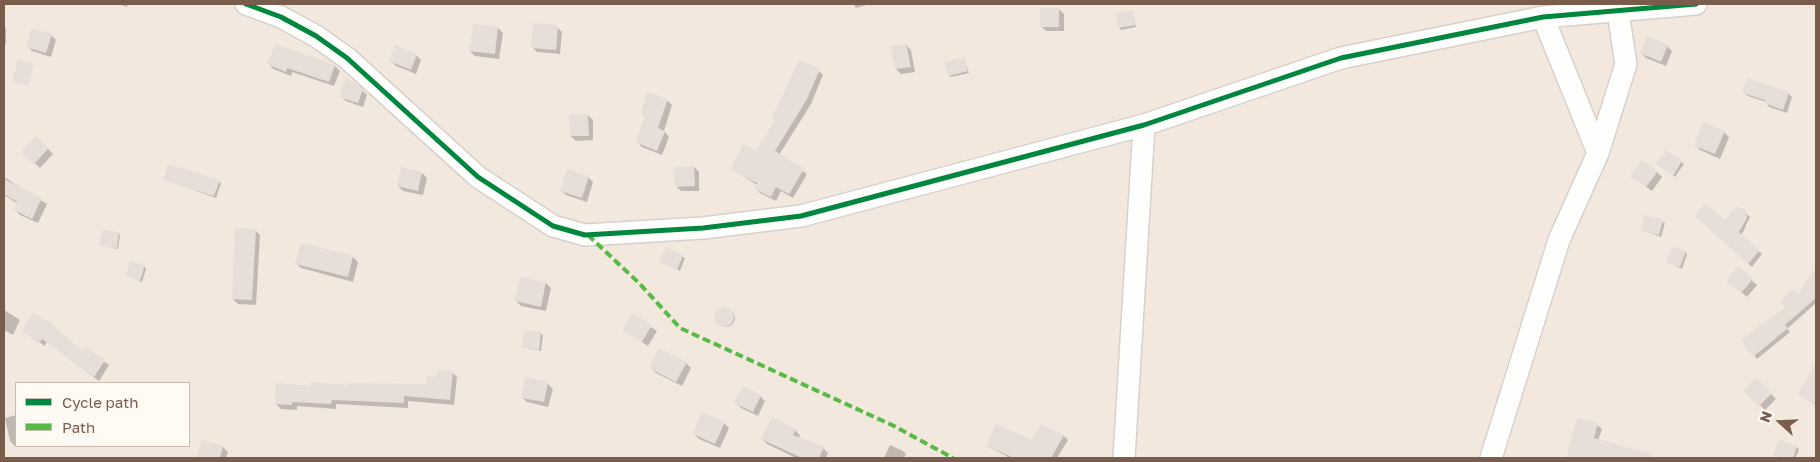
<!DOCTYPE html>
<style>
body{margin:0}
#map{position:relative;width:1820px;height:462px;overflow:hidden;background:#f9f5f0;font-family:"Golos Text",sans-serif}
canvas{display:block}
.frame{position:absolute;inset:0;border:5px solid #7a5c4d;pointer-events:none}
.legend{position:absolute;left:15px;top:382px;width:175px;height:65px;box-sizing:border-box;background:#fffaf3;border:1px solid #cabbb1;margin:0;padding:6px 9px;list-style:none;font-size:15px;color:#7a5c4d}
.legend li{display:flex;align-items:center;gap:10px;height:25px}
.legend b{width:25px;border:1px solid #cabbb1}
.north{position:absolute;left:1755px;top:397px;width:50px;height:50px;-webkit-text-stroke:4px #fffaf3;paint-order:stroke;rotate:290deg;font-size:14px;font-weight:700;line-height:20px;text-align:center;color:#7a5c4d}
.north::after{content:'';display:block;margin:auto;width:18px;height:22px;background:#7a5c4d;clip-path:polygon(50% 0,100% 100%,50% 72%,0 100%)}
</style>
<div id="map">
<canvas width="1820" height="462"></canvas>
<div class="frame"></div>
<ul class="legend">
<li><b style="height:6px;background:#00873e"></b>Cycle path</li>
<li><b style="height:6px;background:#58b947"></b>Path</li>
</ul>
<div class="north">N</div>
</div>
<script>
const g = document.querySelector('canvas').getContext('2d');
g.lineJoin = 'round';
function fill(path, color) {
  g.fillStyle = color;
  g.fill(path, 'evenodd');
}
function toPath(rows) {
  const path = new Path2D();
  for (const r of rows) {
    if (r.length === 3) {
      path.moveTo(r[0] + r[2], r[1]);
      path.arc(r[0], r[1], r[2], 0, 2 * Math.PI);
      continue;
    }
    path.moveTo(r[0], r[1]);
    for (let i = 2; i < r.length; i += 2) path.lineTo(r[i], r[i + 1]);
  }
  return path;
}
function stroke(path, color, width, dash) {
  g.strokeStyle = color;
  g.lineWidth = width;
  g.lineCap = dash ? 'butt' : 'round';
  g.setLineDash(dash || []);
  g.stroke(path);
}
fill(toPath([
 [4,4,1816,4,1816,458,4,458],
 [16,383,189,383,189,446,16,446]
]), '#f2e8de');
fill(toPath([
 [118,4,128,4,127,7],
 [853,4,870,4,856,8],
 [1059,9,1064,14,1064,31,1046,31,1041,26],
 [1132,11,1136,27,1121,30,1119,27],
 [4,25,6,28,6,45,4,44],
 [474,25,498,28,503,33,499,59,475,56,470,51],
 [557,27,562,32,560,54,537,52,532,47],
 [51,35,56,40,51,57,32,51,28,46],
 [276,45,335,66,340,71,334,86,292,72,291,76,273,69,269,64],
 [906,45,911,50,915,72,901,74,896,69],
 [1667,46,1672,51,1666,66,1646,58,1641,53],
 [416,55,421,60,416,74,396,66,391,61],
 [964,58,969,73,951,77,949,75],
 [819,71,823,75,811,104,779,155,807,174,793,198,781,191,776,201,760,193,756,189,757,185,732,169,756,153],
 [362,90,367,95,363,107,346,101,341,96],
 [1744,93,1788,93,1792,97,1787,113,1769,107,1766,102,1748,96],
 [667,100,672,105,664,131,669,137,662,155,642,147,637,142,647,117,642,113],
 [588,115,593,120,593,140,576,141,571,136],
 [1724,132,1729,137,1720,159,1700,150,1695,145],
 [36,137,53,154,40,168,23,152],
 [1666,152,1684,164,1675,177,1660,166],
 [694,167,699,172,699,191,681,191,676,186],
 [193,172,221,183,216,198,164,179,192,174],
 [1657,172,1662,177,1652,191,1637,180],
 [422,173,427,178,423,195,403,191,398,186],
 [4,177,47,204,38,223,20,215,15,210,18,204,4,195],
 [588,177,593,182,587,202,566,195,561,190],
 [1741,208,1750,217,1741,236,1762,254,1752,267,1697,216,1725,221,1734,209],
 [1645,216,1665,223,1661,237,1642,230],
 [255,230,260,235,256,305,238,304,233,299],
 [118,233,120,235,118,249,101,245],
 [302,244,353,257,358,262,353,282,301,268,296,263],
 [666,249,685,258,680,271,660,262],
 [1685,252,1687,254,1682,269,1668,262],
 [144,266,146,269,142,282,127,276],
 [1738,268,1757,285,1747,297,1733,285],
 [1812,275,1816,277,1816,303,1787,329,1790,332,1757,359,1742,341,1799,297],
 [546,283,551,288,546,311,521,306,516,301],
 [726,318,9],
 [4,310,20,320,13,335,4,330],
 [633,315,657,331,648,346,624,330],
 [24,332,83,353,85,348,109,365,99,381,47,342,45,346],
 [540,333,543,335,541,351,523,347],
 [686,363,691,368,682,386,656,373,651,368],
 [452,372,457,377,454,405,408,401,408,408,336,404,336,409,297,406,297,410,281,409,276,404,312,387,427,385],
 [1808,378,1816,383,1816,405,1800,394],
 [1756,379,1776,399,1765,410,1745,391],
 [548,384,553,389,548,407,527,402,522,397],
 [760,396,765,401,758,416,741,408,736,403],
 [16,415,17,446,15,446,10,441,5,418],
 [1578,419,1597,425,1602,429,1598,441,1650,458,1597,458],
 [724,423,729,428,720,448,699,439,694,434],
 [795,430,800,435,798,439,823,448,828,453,826,458,794,457,767,444,762,439],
 [1064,436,1068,440,1057,458,1010,458,987,446,1032,442],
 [204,442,223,447,228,452,226,458,202,458],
 [890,445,903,451,906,454,904,458,884,458],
 [1797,447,1799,450,1795,458,1781,458,1775,454]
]), '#0003');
fill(toPath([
 [1040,8,1059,8,1059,27,1040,27],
 [1132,10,1135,25,1118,28,1115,13],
 [533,23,558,25,556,50,531,48],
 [473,24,498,27,495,54,469,51],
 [32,28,52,34,46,53,26,47],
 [1647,36,1668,45,1661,62,1640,53],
 [275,44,335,65,329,82,287,68,286,72,267,64],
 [906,44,911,67,895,69,891,46],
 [395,45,417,54,411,70,389,61],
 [964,57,968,71,948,76,944,62],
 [18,60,34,64,28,86,12,81],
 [799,60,820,69,807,99,775,151,804,169,789,194,776,187,771,197,754,189,757,183,730,170,743,144,756,151,775,120,772,118],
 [346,77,363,89,358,103,339,97],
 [1747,78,1789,92,1783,110,1764,103,1765,100,1742,93],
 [647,92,668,99,658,128,665,131,657,151,635,142,646,115,641,113],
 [588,114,589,136,570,136,569,115],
 [1703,122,1725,131,1715,154,1694,146],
 [36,136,49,148,34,164,21,152],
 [1666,150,1682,161,1673,176,1656,164],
 [1642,160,1658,171,1646,187,1630,176],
 [168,164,220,180,214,196,163,180],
 [694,166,695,186,675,187,674,167],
 [401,167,422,172,418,191,397,186],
 [567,169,589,176,582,198,560,191],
 [4,179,42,198,32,219,14,210,17,202,4,194],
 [1705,203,1725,220,1736,207,1746,210,1747,218,1739,232,1760,250,1748,264,1695,216],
 [1645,215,1663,220,1659,235,1641,231],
 [235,228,256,229,252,300,232,299],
 [102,230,119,232,117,248,99,246],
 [301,243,353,256,348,277,295,264],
 [1672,246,1686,251,1680,267,1666,263],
 [665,247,683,255,677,270,659,262],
 [130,261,145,265,140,281,125,276],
 [1738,266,1753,279,1741,293,1726,281],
 [1816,266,1816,298,1785,325,1788,328,1753,357,1741,340,1785,307,1780,301,1793,289,1798,295],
 [520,277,546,282,541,307,515,301],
 [724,317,10],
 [33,313,51,323,82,351,85,347,105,360,94,377,42,339,40,342,22,332],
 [632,313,652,325,642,342,623,330],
 [524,330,541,332,539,350,522,347],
 [659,348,687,362,676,382,649,368],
 [1816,361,1816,404,1798,394],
 [437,370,453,371,450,400,404,396,404,403,332,400,331,404,292,402,292,405,275,404,276,383,311,386,311,382,348,385,348,383,426,384,426,376,436,377],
 [525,377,548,382,544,402,521,398],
 [1756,377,1772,393,1759,406,1743,391],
 [742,386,761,395,753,412,734,403],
 [702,412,725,422,715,444,693,434],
 [772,417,796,429,793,435,824,447,819,458,802,458,761,439],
 [1577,418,1598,423,1594,438,1652,454,1651,458,1566,458],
 [996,424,1032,440,1041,424,1064,435,1051,458,1014,458,986,446],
 [202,440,223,446,220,458,197,458],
 [1779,440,1797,446,1793,458,1783,458,1773,455]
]), '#e6ded7');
const street = toPath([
 [246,4,281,17,316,36,347,58,478,177,553,226,585,235,703,228,801,216,1144,125,1341,58,1543,17,1696,4],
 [1543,17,1598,153],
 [1124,458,1144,125],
 [1491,458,1559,240,1598,153,1626,64,1618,12]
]);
stroke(street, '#d7d1cb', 24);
stroke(street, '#fefefd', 21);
stroke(toPath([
 [588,235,640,284,680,328,894,426,953,458]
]), '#58b947', 4, [8, 4]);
stroke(toPath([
 [246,4,281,17,316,36,347,58,478,177,553,226,585,235,703,228,801,216,1144,125,1341,58,1543,17,1696,4]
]), '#00873e', 5);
</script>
